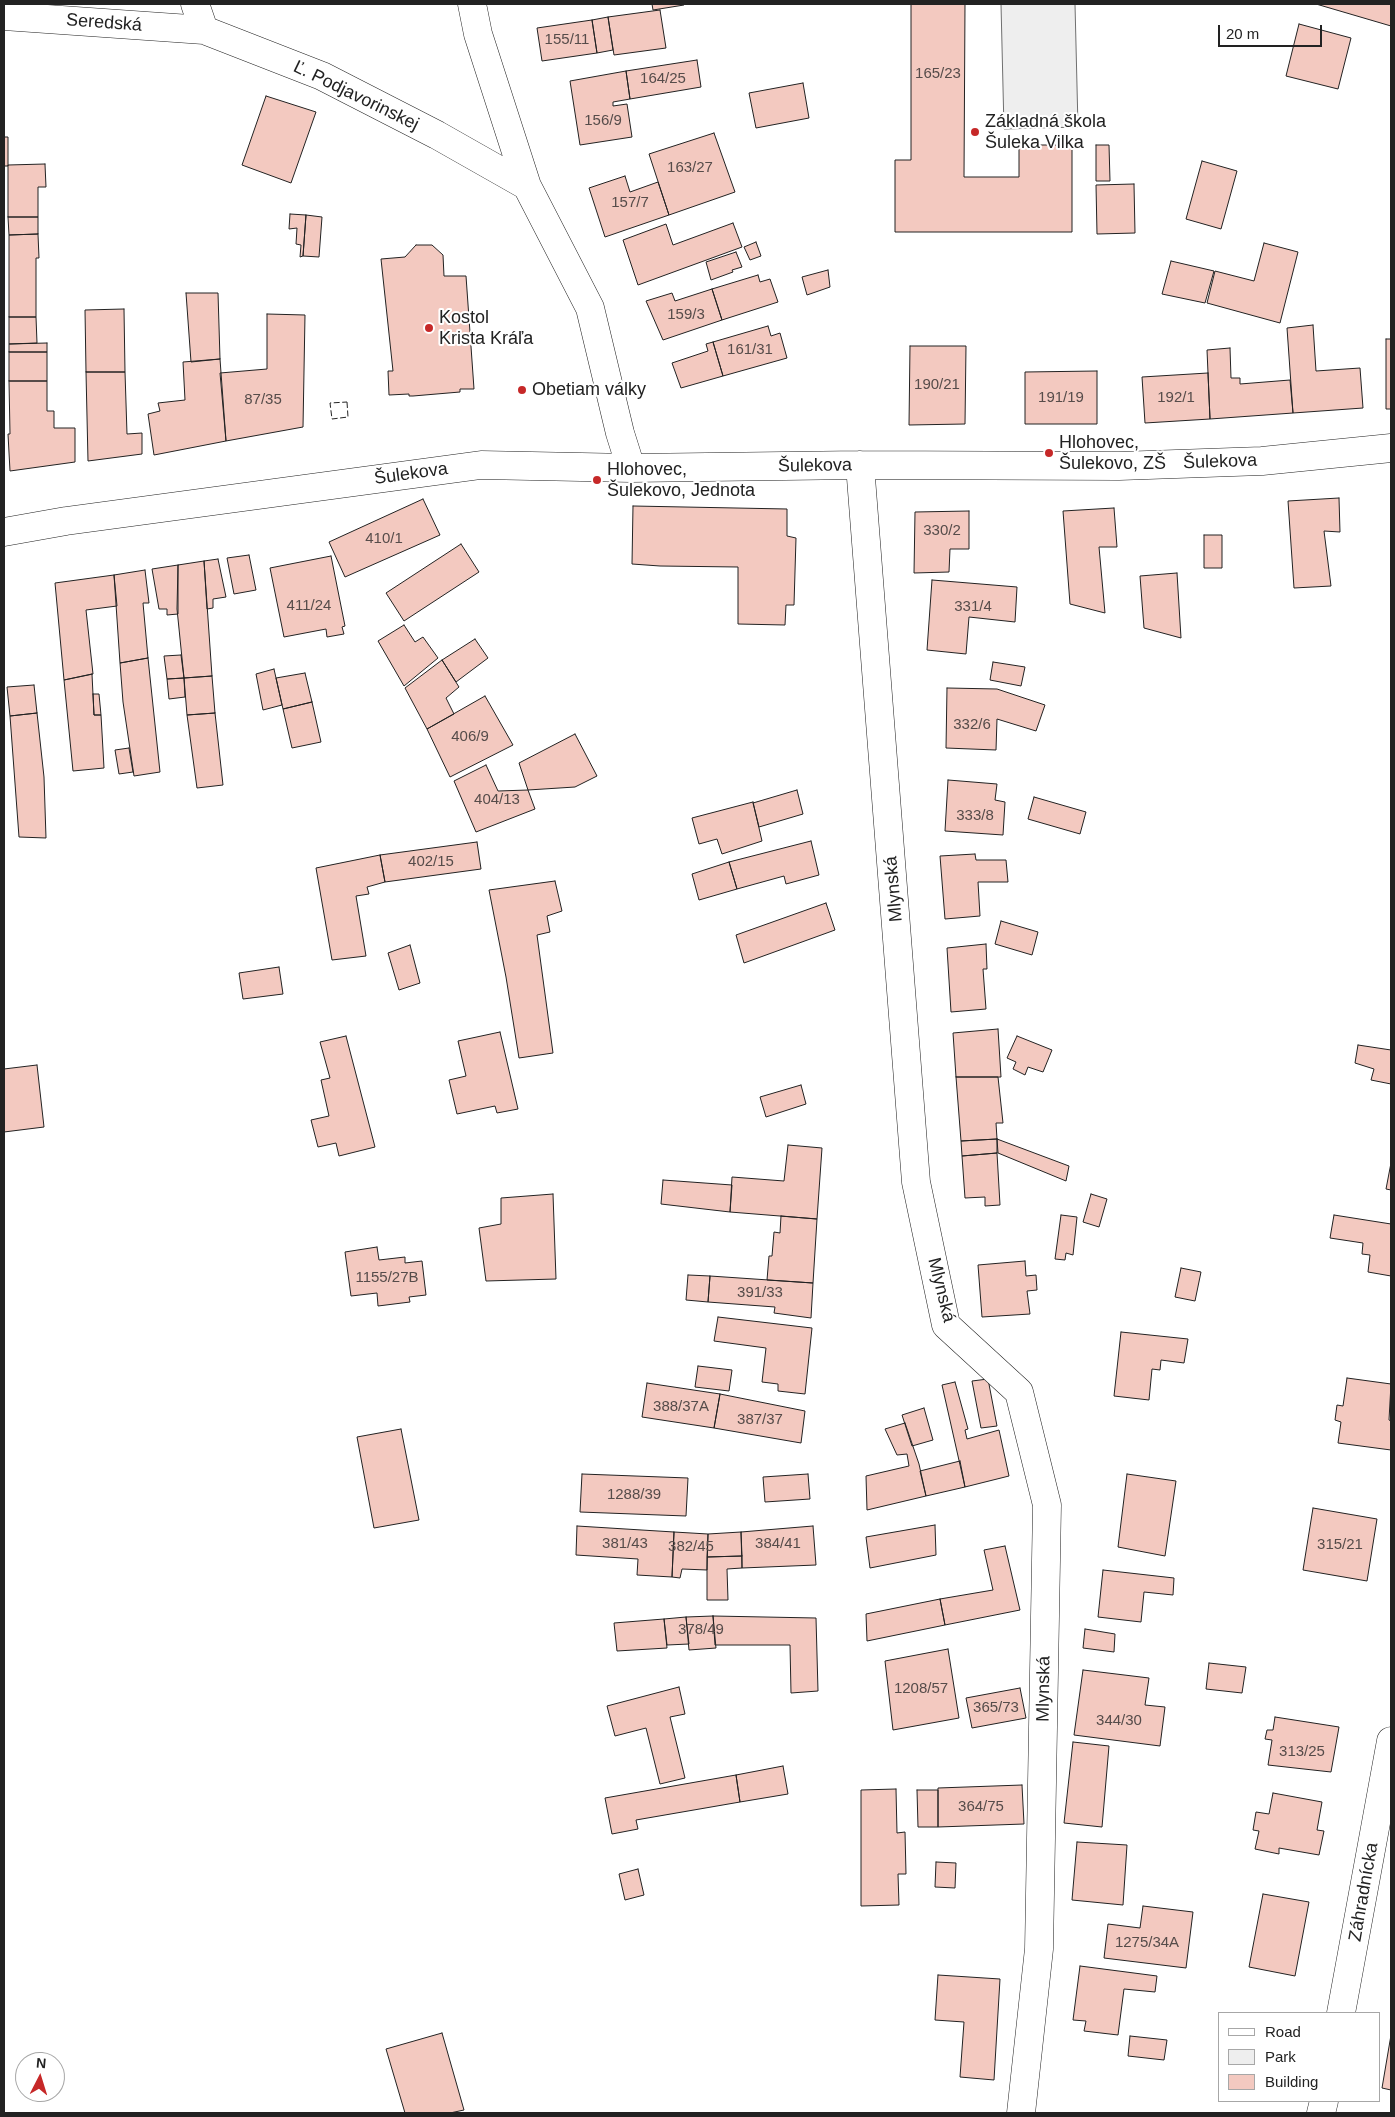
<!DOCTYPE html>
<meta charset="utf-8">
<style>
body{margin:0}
#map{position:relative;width:1395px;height:2117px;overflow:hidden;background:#fff;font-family:Helvetica,sans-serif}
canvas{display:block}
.frame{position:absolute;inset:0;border:5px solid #222;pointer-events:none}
.legend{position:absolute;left:1218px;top:2012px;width:162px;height:90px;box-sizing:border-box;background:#fff;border:1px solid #a7a7a7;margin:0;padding:6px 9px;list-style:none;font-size:15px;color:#222}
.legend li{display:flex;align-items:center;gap:10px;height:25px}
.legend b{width:25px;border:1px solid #a7a7a7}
.north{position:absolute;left:15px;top:2052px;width:50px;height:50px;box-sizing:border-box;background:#fff;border:1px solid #a7a7a7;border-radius:50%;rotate:5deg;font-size:14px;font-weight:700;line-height:20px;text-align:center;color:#222}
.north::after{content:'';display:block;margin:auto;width:18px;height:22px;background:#c62828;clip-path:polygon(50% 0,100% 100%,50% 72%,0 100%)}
.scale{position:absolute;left:1218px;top:25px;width:104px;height:22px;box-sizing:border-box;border:2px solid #222;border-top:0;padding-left:6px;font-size:15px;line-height:18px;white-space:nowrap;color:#222;-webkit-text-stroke:4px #fff;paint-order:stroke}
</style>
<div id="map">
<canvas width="1395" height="2117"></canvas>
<div class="frame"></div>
<ul class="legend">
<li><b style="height:6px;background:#fff"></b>Road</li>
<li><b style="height:14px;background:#eee"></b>Park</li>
<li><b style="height:14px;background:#f3c9c0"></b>Building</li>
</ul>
<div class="north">N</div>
<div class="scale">20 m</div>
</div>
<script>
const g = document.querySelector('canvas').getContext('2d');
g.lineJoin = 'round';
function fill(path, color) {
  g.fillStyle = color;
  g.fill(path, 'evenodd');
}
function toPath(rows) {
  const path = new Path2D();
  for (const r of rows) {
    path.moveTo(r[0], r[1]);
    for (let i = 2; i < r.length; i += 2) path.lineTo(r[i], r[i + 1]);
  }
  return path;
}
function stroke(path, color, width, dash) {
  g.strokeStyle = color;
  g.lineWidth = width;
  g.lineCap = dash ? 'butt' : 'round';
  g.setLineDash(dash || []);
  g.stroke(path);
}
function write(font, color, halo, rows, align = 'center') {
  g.font = font + ' Helvetica,sans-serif';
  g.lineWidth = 4;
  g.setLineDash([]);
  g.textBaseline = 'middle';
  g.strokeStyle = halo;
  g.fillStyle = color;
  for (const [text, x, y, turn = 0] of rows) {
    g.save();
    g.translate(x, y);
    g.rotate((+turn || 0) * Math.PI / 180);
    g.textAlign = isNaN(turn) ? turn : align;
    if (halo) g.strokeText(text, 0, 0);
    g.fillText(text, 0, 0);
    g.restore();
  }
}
const green = toPath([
 [1001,4,1075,4,1078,127,1004,129,1001,4]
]);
fill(green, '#eee');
stroke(green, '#6f6f6f', 1);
const building = toPath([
 [652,4,684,4,684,5,653,10,652,4],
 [911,4,965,4,964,177,1019,177,1019,145,1072,145,1072,232,895,232,895,160,911,160,911,4],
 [1316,4,1391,4,1391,26,1316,4],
 [660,10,666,48,614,55,608,17,660,10],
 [608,17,613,50,597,53,592,20,608,17],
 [592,20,597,53,542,61,537,28,592,20],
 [1299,24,1351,38,1338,89,1286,76,1299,24],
 [697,60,701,87,630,99,626,71,697,60],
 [626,71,630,99,613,102,613,106,627,104,632,137,580,145,570,81,626,71],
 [803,83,809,118,756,128,749,93,803,83],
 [266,96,316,112,291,183,242,165,266,96],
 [714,133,735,192,669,215,649,154,714,133],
 [4,137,8,137,8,166,4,166,4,137],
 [1096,145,1109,145,1110,181,1096,181,1096,145],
 [1202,161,1237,171,1221,229,1186,219,1202,161],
 [45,164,46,187,38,187,38,217,8,217,8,165,45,164],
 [625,176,630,192,658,182,669,215,605,237,589,188,625,176],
 [1134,184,1135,233,1097,234,1096,185,1134,184],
 [290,214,306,215,303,256,300,257,301,245,296,244,297,228,289,229,290,214],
 [306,215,322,217,319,257,303,256,306,215],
 [8,217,38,217,38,234,9,235,8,217],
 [733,223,742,247,638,285,623,240,666,224,673,245,733,223],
 [38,234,39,258,36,258,36,317,9,317,9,235,38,234],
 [756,242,761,256,750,260,744,247,756,242],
 [1264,243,1298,252,1280,323,1207,303,1215,271,1254,281,1264,243],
 [416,245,432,245,443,255,444,276,466,276,474,389,460,389,460,392,413,396,409,396,409,394,389,395,388,371,393,371,381,259,405,257,416,245],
 [736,252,742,267,732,270,733,272,711,280,706,262,736,252],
 [1171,261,1214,271,1205,303,1162,294,1171,261],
 [828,270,830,287,807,295,802,277,828,270],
 [758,275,760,282,770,279,778,302,722,320,712,289,758,275],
 [712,289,722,320,663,340,646,301,672,293,675,301,712,289],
 [186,293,218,293,220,359,191,362,186,293],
 [124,309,125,372,86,372,85,310,124,309],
 [267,314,305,315,303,427,226,441,220,373,267,369,267,314],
 [9,317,36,317,37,343,9,344,9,317],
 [1313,325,1316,371,1360,368,1363,408,1293,413,1287,328,1313,325],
 [768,326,771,336,780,333,787,358,723,376,713,342,768,326],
 [1386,339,1391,339,1391,409,1386,409,1386,339],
 [713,342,723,376,681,388,672,363,708,351,706,344,713,342],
 [47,343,47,352,9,352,9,344,47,343],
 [910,346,966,346,965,424,909,425,910,346],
 [1230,348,1231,378,1240,378,1240,384,1290,380,1293,413,1210,419,1207,350,1230,348],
 [9,352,47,352,47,381,9,381,9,352],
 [220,359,226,441,154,455,148,414,160,411,158,403,185,400,183,362,220,359],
 [1097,371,1097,424,1025,424,1025,372,1097,371],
 [86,372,125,372,127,434,142,433,142,454,88,461,86,372],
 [1208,373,1210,419,1145,423,1142,377,1208,373],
 [9,381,47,381,47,411,54,411,54,428,75,428,75,462,10,471,8,434,10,434,9,381],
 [1339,498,1340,532,1324,531,1331,586,1294,588,1288,501,1339,498],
 [423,499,440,535,345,577,329,542,423,499],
 [633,506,787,509,787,536,796,538,794,605,786,605,785,625,738,624,738,567,660,566,632,564,633,506],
 [1114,508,1117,547,1099,547,1105,613,1070,604,1063,511,1114,508],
 [969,511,969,549,950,549,949,572,914,573,915,512,969,511],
 [1204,535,1222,535,1222,568,1204,568,1204,535],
 [461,544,479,572,404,621,386,593,461,544],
 [249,555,256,590,234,594,227,558,249,555],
 [331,556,345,626,342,627,344,634,327,637,326,629,284,637,270,568,331,556],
 [218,559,226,597,213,599,213,608,207,609,204,561,218,559],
 [204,561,212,676,184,678,177,609,178,565,204,561],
 [178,565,178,614,167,615,167,609,159,609,152,569,178,565],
 [145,570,149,603,143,603,148,658,120,663,114,575,145,570],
 [1177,573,1181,638,1144,628,1140,576,1177,573],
 [114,575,117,606,86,610,93,674,64,680,55,583,114,575],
 [932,580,1017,587,1015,622,969,617,966,654,927,650,932,580],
 [404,625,415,642,423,637,438,658,404,686,378,641,404,625],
 [475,639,488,658,456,682,442,660,475,639],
 [181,655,184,678,167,679,164,656,181,655],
 [148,658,160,772,134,776,123,702,120,663,148,658],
 [442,660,459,687,446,698,454,714,427,729,405,688,442,660],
 [993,662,1025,667,1021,686,990,680,993,662],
 [274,669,282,705,263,710,256,674,274,669],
 [305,673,312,702,283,709,276,678,305,673],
 [92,674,94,715,101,715,104,768,73,771,64,680,92,674],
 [212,676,215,713,187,715,184,678,212,676],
 [184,678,185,697,169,699,167,679,184,678],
 [34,685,37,713,10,716,7,687,34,685],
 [947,688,997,689,1045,705,1036,731,997,719,996,750,946,748,947,688],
 [93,694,99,694,101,715,94,715,93,694],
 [485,696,513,745,450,777,427,729,485,696],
 [312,702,321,742,292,748,283,709,312,702],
 [37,713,44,777,46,838,19,837,10,716,37,713],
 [215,713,223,785,197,788,187,715,215,713],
 [575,734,597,776,575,787,528,790,519,763,575,734],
 [129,748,133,772,119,774,115,750,129,748],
 [486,765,498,791,528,790,535,809,476,832,454,781,486,765],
 [948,780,997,784,995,800,1005,802,1003,835,945,831,948,780],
 [797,790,803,814,759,827,753,803,797,790],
 [1034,797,1086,812,1080,834,1028,819,1034,797],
 [753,802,762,841,722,854,717,839,699,844,692,818,753,802],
 [811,841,819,875,786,884,784,876,737,889,729,862,811,841],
 [477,842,481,869,385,882,380,855,477,842],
 [975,854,976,860,1006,860,1008,882,978,882,980,916,945,919,940,856,975,854],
 [380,855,385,882,367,887,369,894,356,896,366,956,332,960,316,868,380,855],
 [729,862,737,889,699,900,692,874,729,862],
 [555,881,562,911,547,916,550,932,537,935,553,1053,519,1058,506,977,489,890,555,881],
 [826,903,835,930,744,963,736,935,826,903],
 [1001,921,1038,932,1032,955,995,944,1001,921],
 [986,944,987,969,983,969,986,1009,951,1012,947,948,986,944],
 [410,945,420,983,399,990,388,953,410,945],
 [279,967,283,994,243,999,239,973,279,967],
 [998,1029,1001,1077,956,1077,953,1033,998,1029],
 [500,1032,518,1109,497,1113,495,1106,457,1114,449,1080,466,1076,458,1041,500,1032],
 [346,1036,375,1147,339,1156,336,1143,318,1147,311,1120,329,1116,321,1080,330,1078,320,1042,346,1036],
 [1017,1036,1052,1050,1043,1072,1028,1067,1025,1075,1013,1069,1016,1062,1007,1058,1017,1036],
 [1358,1045,1391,1050,1391,1084,1371,1080,1374,1069,1355,1063,1358,1045],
 [37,1065,44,1127,4,1132,4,1069,37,1065],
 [956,1077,998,1077,1003,1123,996,1123,997,1139,961,1141,956,1077],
 [801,1085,806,1104,766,1117,760,1097,801,1085],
 [997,1139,1069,1166,1066,1181,998,1153,997,1139],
 [997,1139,997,1153,962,1156,961,1141,997,1139],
 [788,1145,822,1148,817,1219,730,1212,732,1177,784,1181,788,1145],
 [997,1153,1000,1205,985,1206,985,1197,965,1198,962,1156,997,1153],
 [1391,1163,1391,1190,1386,1189,1391,1163],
 [663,1180,732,1185,730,1212,661,1204,663,1180],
 [553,1194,556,1279,486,1281,479,1228,501,1224,501,1198,553,1194],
 [1091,1194,1107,1199,1099,1227,1083,1222,1091,1194],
 [1061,1215,1077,1217,1073,1255,1066,1253,1065,1260,1055,1259,1061,1215],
 [1334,1215,1391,1224,1391,1276,1368,1272,1370,1255,1362,1254,1363,1243,1330,1238,1334,1215],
 [781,1216,817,1219,813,1283,767,1280,769,1256,772,1256,774,1232,780,1233,781,1216],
 [377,1247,379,1260,405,1257,405,1263,422,1261,426,1295,409,1297,410,1302,378,1306,377,1293,351,1296,345,1252,377,1247],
 [1025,1261,1026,1276,1036,1275,1037,1290,1027,1291,1030,1314,982,1317,978,1265,1025,1261],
 [1181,1268,1201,1272,1195,1301,1175,1297,1181,1268],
 [688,1275,710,1276,708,1302,686,1300,688,1275],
 [710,1276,813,1283,811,1318,774,1313,775,1307,708,1302,710,1276],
 [718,1317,812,1328,805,1394,778,1391,778,1384,762,1382,766,1348,714,1341,718,1317],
 [1121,1332,1188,1339,1184,1363,1161,1360,1160,1370,1152,1369,1149,1400,1114,1396,1121,1332],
 [698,1366,732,1370,729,1391,695,1387,698,1366],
 [1347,1378,1391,1384,1389,1420,1391,1421,1391,1450,1338,1443,1341,1422,1335,1420,1337,1405,1343,1406,1347,1378],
 [988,1379,997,1426,981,1428,972,1381,988,1379],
 [955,1382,968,1429,965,1430,967,1439,999,1430,1009,1476,965,1487,942,1385,955,1382],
 [647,1383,720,1394,714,1428,642,1417,647,1383],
 [720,1394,805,1411,801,1443,714,1428,720,1394],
 [924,1408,933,1440,912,1446,902,1415,924,1408],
 [905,1423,919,1464,926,1496,867,1510,866,1476,909,1466,907,1454,897,1455,885,1429,905,1423],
 [401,1429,419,1520,374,1528,357,1437,401,1429],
 [960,1461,965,1487,926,1496,920,1471,960,1461],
 [582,1474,688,1478,686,1516,580,1512,582,1474],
 [808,1474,810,1499,765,1502,763,1477,808,1474],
 [1127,1474,1176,1481,1165,1556,1118,1547,1127,1474],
 [1313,1508,1377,1519,1367,1581,1303,1570,1313,1508],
 [935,1525,936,1555,870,1568,866,1537,935,1525],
 [577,1526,674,1532,672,1577,637,1575,638,1559,576,1555,577,1526],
 [813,1526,816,1565,742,1568,741,1532,813,1526],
 [674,1532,708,1534,707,1570,682,1569,680,1578,672,1577,674,1532],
 [741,1532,742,1556,707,1557,708,1534,741,1532],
 [1005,1546,1020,1610,945,1625,940,1599,993,1590,984,1550,1005,1546],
 [742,1556,742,1568,727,1569,728,1600,707,1600,707,1557,742,1556],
 [1103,1570,1174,1578,1173,1595,1144,1592,1141,1622,1098,1617,1103,1570],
 [940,1599,945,1625,867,1641,866,1614,940,1599],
 [713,1616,816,1618,818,1691,791,1693,790,1645,715,1645,713,1616],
 [713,1616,716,1648,689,1650,686,1617,713,1616],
 [686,1617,689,1644,667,1645,664,1619,686,1617],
 [664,1619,667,1648,617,1651,614,1623,664,1619],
 [1085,1629,1115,1634,1114,1652,1083,1648,1085,1629],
 [948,1649,959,1718,893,1730,885,1661,948,1649],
 [1209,1663,1246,1667,1242,1693,1206,1689,1209,1663],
 [1083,1670,1149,1678,1145,1705,1165,1707,1160,1746,1074,1735,1083,1670],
 [679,1687,685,1714,670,1717,685,1778,660,1784,646,1728,615,1736,607,1706,679,1687],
 [1020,1688,1026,1718,972,1728,966,1698,1020,1688],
 [1275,1717,1339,1727,1331,1772,1268,1765,1272,1740,1265,1739,1267,1730,1273,1730,1275,1717],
 [1073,1742,1109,1746,1102,1827,1064,1823,1073,1742],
 [783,1766,788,1794,740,1802,736,1775,783,1766],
 [736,1775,740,1802,636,1820,638,1829,612,1834,605,1798,736,1775],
 [1022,1785,1024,1824,938,1827,938,1788,1022,1785],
 [896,1789,897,1833,905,1832,906,1874,898,1874,899,1905,861,1906,861,1790,896,1789],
 [917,1790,938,1790,938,1827,918,1827,917,1790],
 [1273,1793,1322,1802,1317,1830,1324,1831,1319,1855,1279,1848,1279,1854,1255,1849,1259,1831,1253,1830,1256,1812,1269,1814,1273,1793],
 [1077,1842,1127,1845,1123,1905,1072,1900,1077,1842],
 [936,1862,956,1863,955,1888,935,1887,936,1862],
 [638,1869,644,1895,625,1900,619,1874,638,1869],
 [1263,1894,1309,1902,1295,1976,1249,1967,1263,1894],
 [1143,1906,1193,1912,1186,1968,1104,1958,1108,1924,1140,1928,1143,1906],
 [1080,1966,1157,1976,1155,1992,1124,1989,1118,2035,1084,2031,1086,2021,1073,2020,1080,1966],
 [938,1975,1000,1979,994,2080,960,2077,964,2022,935,2020,938,1975],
 [442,2033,464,2110,450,2113,405,2113,386,2049,442,2033],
 [1391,2035,1391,2090,1382,2088,1391,2035],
 [1130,2036,1167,2040,1164,2060,1128,2056,1130,2036]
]);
fill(building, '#f3c9c0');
stroke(building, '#222', 1);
const street = toPath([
 [195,4,204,30,322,76,437,135,527,186],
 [472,4,478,34,527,186,590,308,620,433,631,468],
 [4,16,204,30],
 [860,465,916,1182,946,1325,1019,1392,1047,1505,1039,1949,1021,2113],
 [4,532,66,521,481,465,631,468,860,465,1119,466,1262,461,1391,448],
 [1341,2013,1391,1741],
 [1321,2113,1324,2101]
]);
stroke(street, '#222', 29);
stroke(street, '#fff', 28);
stroke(toPath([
 [347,402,348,417,332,419,330,403,347,402]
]), '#222', 1, [6, 2.5]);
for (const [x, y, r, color] of [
 [975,132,5,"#c62828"],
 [429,328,5,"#c62828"],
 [522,390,5,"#c62828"],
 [1049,453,5,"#c62828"],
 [597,480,5,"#c62828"]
]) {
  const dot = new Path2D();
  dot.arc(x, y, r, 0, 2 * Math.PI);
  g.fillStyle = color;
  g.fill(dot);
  stroke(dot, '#fff', 2);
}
write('15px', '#564c4a', null, [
 ["155/11",567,40],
 ["165/23",938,74],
 ["164/25",663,79],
 ["156/9",603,121],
 ["163/27",690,168],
 ["157/7",630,203],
 ["159/3",686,315],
 ["161/31",750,350],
 ["190/21",937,385],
 ["191/19",1061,398],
 ["192/1",1176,398],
 ["87/35",263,400],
 ["330/2",942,531],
 ["410/1",384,539],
 ["411/24",309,606],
 ["331/4",973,607],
 ["332/6",972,725],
 ["406/9",470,737],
 ["404/13",497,800],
 ["333/8",975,816],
 ["402/15",431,862],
 ["1155/27B",387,1278],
 ["391/33",760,1293],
 ["388/37A",681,1407],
 ["387/37",760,1420],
 ["1288/39",634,1495],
 ["381/43",625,1544],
 ["384/41",778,1544],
 ["315/21",1340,1545],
 ["382/45",691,1547],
 ["378/49",701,1630],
 ["1208/57",921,1689],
 ["365/73",996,1708],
 ["344/30",1119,1721],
 ["313/25",1302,1752],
 ["364/75",981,1807],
 ["1275/34A",1147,1943]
]);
write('18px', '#222', '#fff', [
 ["Seredská",104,23,4],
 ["Ľ. Podjavorinskej",356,96,26],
 ["Šulekova",1220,462,-2],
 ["Šulekova",815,466,-1],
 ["Šulekova",411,474,-8],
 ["Mlynská",894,889,-95],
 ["Mlynská",941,1290,76],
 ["Mlynská",1044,1689,-89],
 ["Záhradnícka",1364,1892,-80]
]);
write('18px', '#222', '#fff', [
 ["Základná škola",985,122],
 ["Šuleka Vilka",985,143],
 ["Kostol",439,318],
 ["Krista Kráľa",439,339],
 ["Obetiam války",532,390],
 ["Hlohovec,",1059,443],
 ["Šulekovo, ZŠ",1059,464],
 ["Hlohovec,",607,470],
 ["Šulekovo, Jednota",607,491]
], 'left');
</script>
